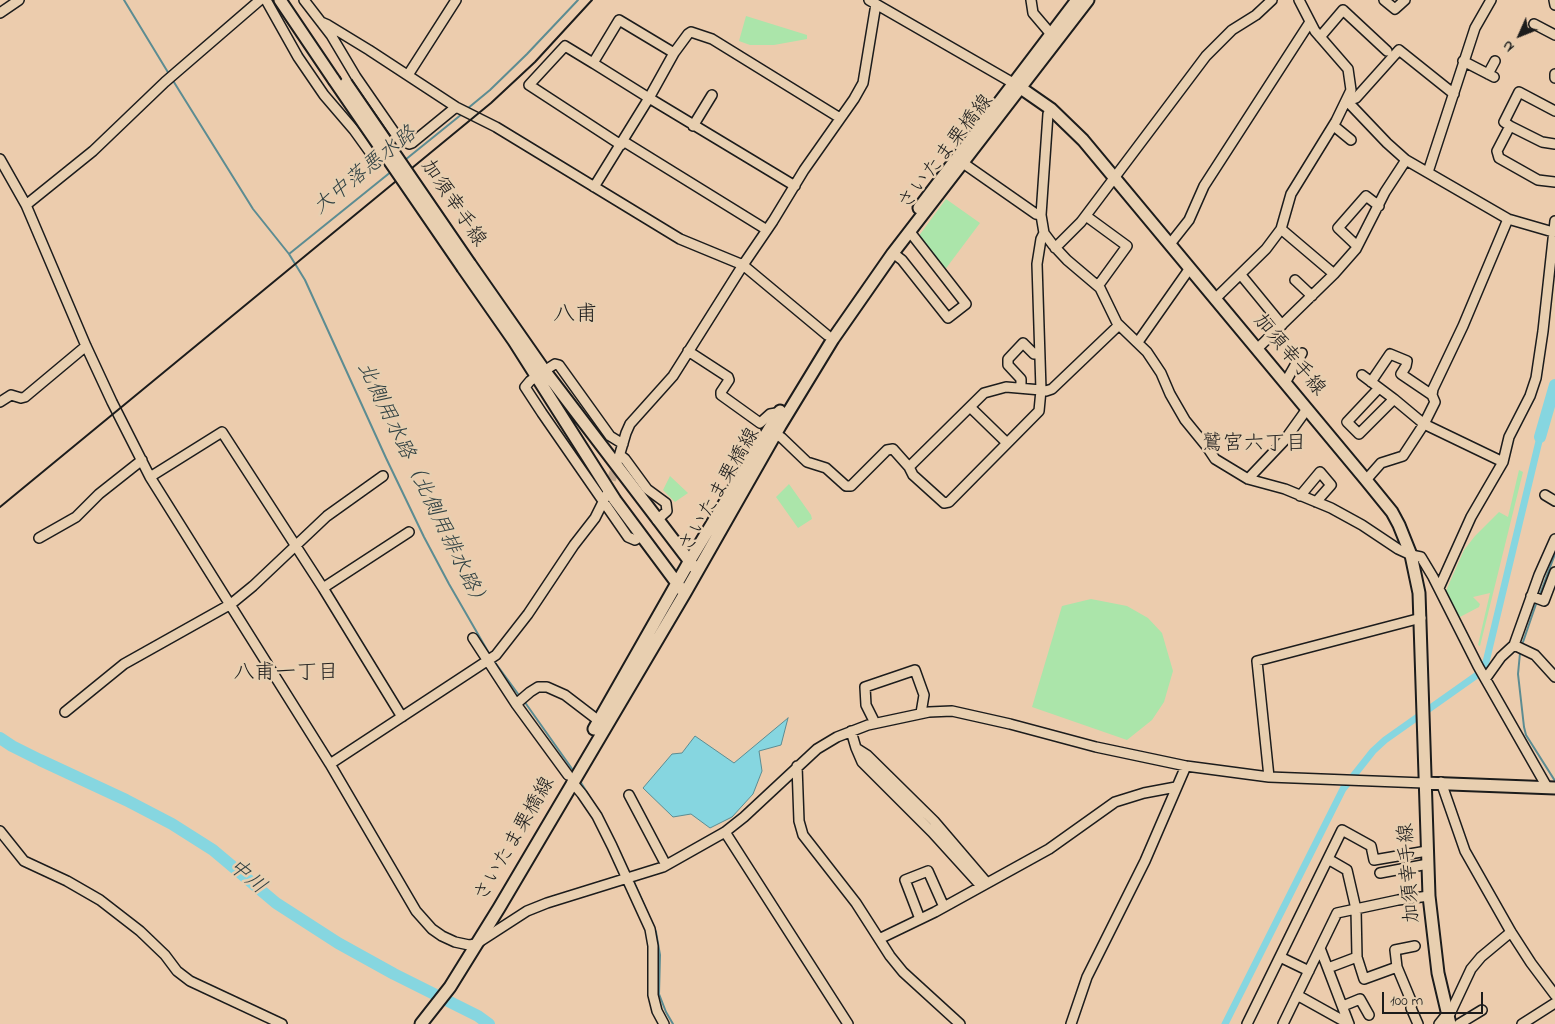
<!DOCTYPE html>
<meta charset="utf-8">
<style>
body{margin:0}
#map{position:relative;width:1555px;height:1024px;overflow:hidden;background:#ecccad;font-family:"Indie Flower",sans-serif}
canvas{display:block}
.north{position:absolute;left:1495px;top:10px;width:50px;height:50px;-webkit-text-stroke:4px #e8cfb0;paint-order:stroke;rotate:226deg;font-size:14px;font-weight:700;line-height:20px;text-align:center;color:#1c1c1c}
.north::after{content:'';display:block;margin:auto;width:18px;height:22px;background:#1c1c1c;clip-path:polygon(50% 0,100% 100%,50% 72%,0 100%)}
.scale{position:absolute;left:1382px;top:992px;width:101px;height:22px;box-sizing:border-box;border:2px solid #1c1c1c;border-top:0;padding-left:6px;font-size:15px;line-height:18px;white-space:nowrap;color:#1c1c1c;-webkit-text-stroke:4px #e8cfb0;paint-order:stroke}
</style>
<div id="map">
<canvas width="1555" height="1024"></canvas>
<div class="north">N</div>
<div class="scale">100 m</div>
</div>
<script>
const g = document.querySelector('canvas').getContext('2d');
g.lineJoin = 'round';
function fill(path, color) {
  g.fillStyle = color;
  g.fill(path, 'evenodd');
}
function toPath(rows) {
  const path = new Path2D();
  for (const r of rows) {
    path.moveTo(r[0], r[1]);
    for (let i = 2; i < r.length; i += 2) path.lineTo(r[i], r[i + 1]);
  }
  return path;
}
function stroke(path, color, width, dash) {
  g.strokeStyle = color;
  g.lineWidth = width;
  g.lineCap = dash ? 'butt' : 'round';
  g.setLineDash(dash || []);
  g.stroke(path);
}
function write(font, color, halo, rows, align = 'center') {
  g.font = font + ' "Indie Flower","Klee One",sans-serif';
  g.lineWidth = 5;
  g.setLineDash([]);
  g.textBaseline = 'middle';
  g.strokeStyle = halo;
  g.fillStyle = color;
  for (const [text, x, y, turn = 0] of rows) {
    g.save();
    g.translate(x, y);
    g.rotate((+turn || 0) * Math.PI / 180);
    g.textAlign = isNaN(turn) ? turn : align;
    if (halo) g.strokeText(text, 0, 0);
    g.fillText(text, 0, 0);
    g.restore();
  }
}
fill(toPath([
 [746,16,807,35,807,39,774,45,750,45,739,41],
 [946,199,980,223,944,271,918,237],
 [1519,470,1523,472,1480,646,1478,645,1490,593,1473,597,1480,604,1479,607,1458,618,1445,593,1464,550,1475,536,1499,512,1508,517],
 [670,476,688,493,675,502,663,490],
 [789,484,811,515,812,519,798,528,776,497],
 [1091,599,1127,606,1148,618,1162,633,1173,671,1164,702,1152,720,1127,740,1032,707,1062,606]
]), '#abe5aa');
const water = toPath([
 [788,718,781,745,759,751,762,771,753,794,732,817,710,828,691,814,673,817,643,788,672,754,682,753,695,736,734,763,788,718]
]);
fill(water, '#86d6e0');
stroke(water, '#5c8c92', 1);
stroke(toPath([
 [124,0,169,74],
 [172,79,253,209,289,254,305,280,386,458,424,537,449,584,490,655],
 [467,109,490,90,527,54,578,0],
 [405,160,462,114],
 [289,254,392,171],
 [1540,594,1555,554],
 [1523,642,1536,604],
 [1520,653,1518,674,1524,727,1526,735,1555,781],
 [494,661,521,698],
 [524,701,575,773],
 [580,781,594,804],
 [633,880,656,932,660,955,659,994,666,1012,673,1024]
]), '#5c8c92', 2);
stroke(toPath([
 [1225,1024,1343,789,1373,751,1385,740,1477,675,1486,662,1540,437]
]), '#86d6e0', 7);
stroke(toPath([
 [1540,437,1555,385],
 [0,738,12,746,40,760,126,800,172,824,213,850,276,903,338,943,394,974,478,1016,489,1024]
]), '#86d6e0', 12);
stroke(toPath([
 [607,493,618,460]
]), '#c2a990', 9, [9, 4.5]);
const minor = toPath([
 [266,0,298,57,324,95,354,130,372,155,399,139,409,144,412,143,456,107],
 [304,0,331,35,356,77,401,142],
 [869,0,1013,83],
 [1031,0,1033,13,1050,33],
 [1384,0,1395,9,1405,0],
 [1554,0,1555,5],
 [0,13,19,0],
 [619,20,674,53,649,98,593,63,619,20],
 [321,22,328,25,369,50,456,107,496,127,680,239,743,265,827,335],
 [1534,24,1555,35],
 [1320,37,1343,10,1387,51],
 [674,53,688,34,691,32,712,39,840,118],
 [1463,61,1494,77],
 [593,63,565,46,529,85,621,145],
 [1488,74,1495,61],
 [1555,74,1555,78],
 [408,75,456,0],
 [1347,101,1387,143,1406,160,1508,219,1553,232],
 [1347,101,1356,98,1399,50,1454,94],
 [1051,109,1048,114,1041,215,1044,233,1053,245,1067,260,1100,288,1117,323,1147,352,1161,373,1170,394,1185,420,1207,447,1215,459,1248,479,1285,489,1331,508,1362,525,1398,549,1411,555,1421,557,1433,577,1478,666,1547,787],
 [693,126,712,95],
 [1334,126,1351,140],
 [1510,126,1504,122,1519,92,1555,111],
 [623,141,767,230],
 [1555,144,1542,142,1510,126,1497,151,1499,158,1538,180,1555,182],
 [0,159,26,205,86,346,112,402,150,477,330,764,416,911,432,929,442,936,455,942,469,945,476,944,527,911,547,903,663,867,725,832,744,817,817,749,837,737,868,725,929,712,952,711,1010,724,1096,747,1186,766,1269,777,1424,783],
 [963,163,1036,214,1041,215],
 [1428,172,1475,28,1491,0],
 [594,187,649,98,795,186],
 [26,205,93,151,165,82,260,0],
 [1086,216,1127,246,1098,286],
 [1281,229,1334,274],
 [1044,233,1041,239,1037,264,1041,390,1046,391,1052,389,1119,325],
 [1170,244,1189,220,1204,186,1310,22],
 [1357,246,1338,228,1366,196,1379,206],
 [1055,248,1081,222,1206,56,1232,30,1256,15,1272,0],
 [893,253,902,260,948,318,966,304,910,232],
 [1241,275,1282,325],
 [1295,280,1312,296],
 [1215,299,1266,249,1281,229,1291,194,1336,121,1351,90,1348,69,1315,31,1299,0],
 [1138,342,1190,268],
 [1257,349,1334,274,1356,249,1385,192,1406,160],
 [688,351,728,377,729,380,721,392,721,395,760,423,770,414,782,412],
 [544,371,555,364,559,365,610,436,623,444],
 [1362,375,1394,399,1424,424,1503,462],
 [536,377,530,381,525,387,542,413,628,537,635,540,641,536],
 [1371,382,1390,354,1407,361,1406,366,1401,374,1432,395],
 [1285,383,1302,353],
 [1021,388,1021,379,1008,365,1008,359,1023,343,1034,354,1039,354],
 [1379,388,1347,422,1359,434,1394,399],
 [0,402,11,395,21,398,25,397,86,346],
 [970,407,1007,443],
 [776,434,782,438,807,462,826,468,846,486,851,486,887,450,893,449,909,467,984,393,1006,387,1041,390,1039,411,949,502,944,503,913,475,909,467],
 [620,455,625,459,647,489,666,503,667,511,657,520],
 [618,460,626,433,630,424,673,376,743,265,773,221,804,170,854,99,863,83,876,4],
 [150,477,222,432,323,588,402,717],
 [1248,479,1284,441,1307,409],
 [1366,480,1381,463,1403,456,1424,424,1435,402,1432,395,1433,389,1463,326,1508,219],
 [1545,495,1555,501],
 [1300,496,1320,472,1331,485,1316,502],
 [39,538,76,517,99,494,142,460],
 [323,588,409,532],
 [1439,588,1471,517,1503,462,1509,437,1530,396,1536,378,1543,331,1555,221],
 [1531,596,1544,601,1555,572],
 [473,638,516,704,568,775],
 [1514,645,1539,575,1555,539],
 [1486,678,1501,657,1514,645,1535,655,1555,677],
 [516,704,530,692,538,687,547,687,565,695,599,721],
 [65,712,124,664,231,604,253,586,327,516,383,476],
 [875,723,866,705,865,687,915,670,924,695,921,713],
 [851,731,856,748,867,755,934,821,987,883],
 [856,748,862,762,932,832,981,886],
 [330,764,496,655,528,614,574,545,595,518,607,494],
 [797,766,799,821,803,835,856,903,890,956,903,972,960,1024],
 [1269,777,1257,661,1421,618],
 [572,782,582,794,597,816,612,846,650,929,653,946,653,995,657,1011,664,1024],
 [1441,782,1465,851,1511,932,1531,963,1555,995],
 [629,795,666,865],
 [0,831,24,861,67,881,100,900,140,931,165,955,177,971,190,981,282,1024],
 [725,832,848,1024],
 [1328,859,1347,870,1356,909,1357,957,1328,968],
 [1380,873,1428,864],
 [920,919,905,880,928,871,944,907],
 [879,939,935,912,1049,849,1115,802,1144,793,1176,787],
 [1320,948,1349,1024],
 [1280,957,1309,971],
 [1357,957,1364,979,1397,967,1395,950,1415,946],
 [1397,967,1412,1003,1411,1008,1418,1024],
 [1297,995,1349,1024],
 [1343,1006,1360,999,1369,1015],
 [1448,1018,1471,969,1481,957,1511,932],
 [1071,1024,1087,977,1145,861,1186,766],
 [1247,1024,1342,830,1371,846,1374,860,1427,851],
 [1283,1024,1337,913,1398,900,1429,896],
 [1439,1024,1447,1014],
 [1459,1024,1482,1010],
 [1522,1024,1555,1003]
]);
const major = toPath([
 [280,0,334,80],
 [1015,84,1051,109,1083,140,1366,480,1392,512,1399,525,1411,555,1419,593,1429,896,1438,973,1450,1024],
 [919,208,1077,0],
 [470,264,544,370,694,567],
 [463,268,514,341,615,500,682,590],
 [594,729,689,562,780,411],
 [1424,783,1555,788],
 [421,1024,450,987,499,908,685,593,780,426,833,339,893,253,1088,0]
]);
stroke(minor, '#1c1c1c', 12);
stroke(major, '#1c1c1c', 15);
stroke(minor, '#e8cfb0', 9);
stroke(major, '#e8cfb0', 11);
stroke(toPath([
 [0,507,491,103,535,62,592,0]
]), '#1c1c1c', 2);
const majorBridge = toPath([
 [334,80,463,268],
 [346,83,470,264]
]);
stroke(majorBridge, '#1c1c1c', 15, []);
stroke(majorBridge, '#e8cfb0', 11);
write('20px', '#1c1c1c', '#e8cfb0', [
 ["さいたま栗橋線",947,153,-52],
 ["加須幸手線",452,204,56],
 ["加須幸手線",1288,356,50],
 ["さいたま栗橋線",721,491,-60],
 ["さいたま栗橋線",516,840,-60],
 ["加須幸手線",1411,873,-94]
]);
write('italic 21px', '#314143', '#e8cfb0', [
 ["大中落悪水路",366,172,-39],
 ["北側用水路（北側用排水路）",421,487,64],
 ["中川",246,878,40]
]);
write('21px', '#1c1c1c', '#e8cfb0', [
 ["鷲宮六丁目",1254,446],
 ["八甫一丁目",286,675]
]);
write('22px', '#1c1c1c', '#e8cfb0', [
 ["八甫",575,316]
]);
</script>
